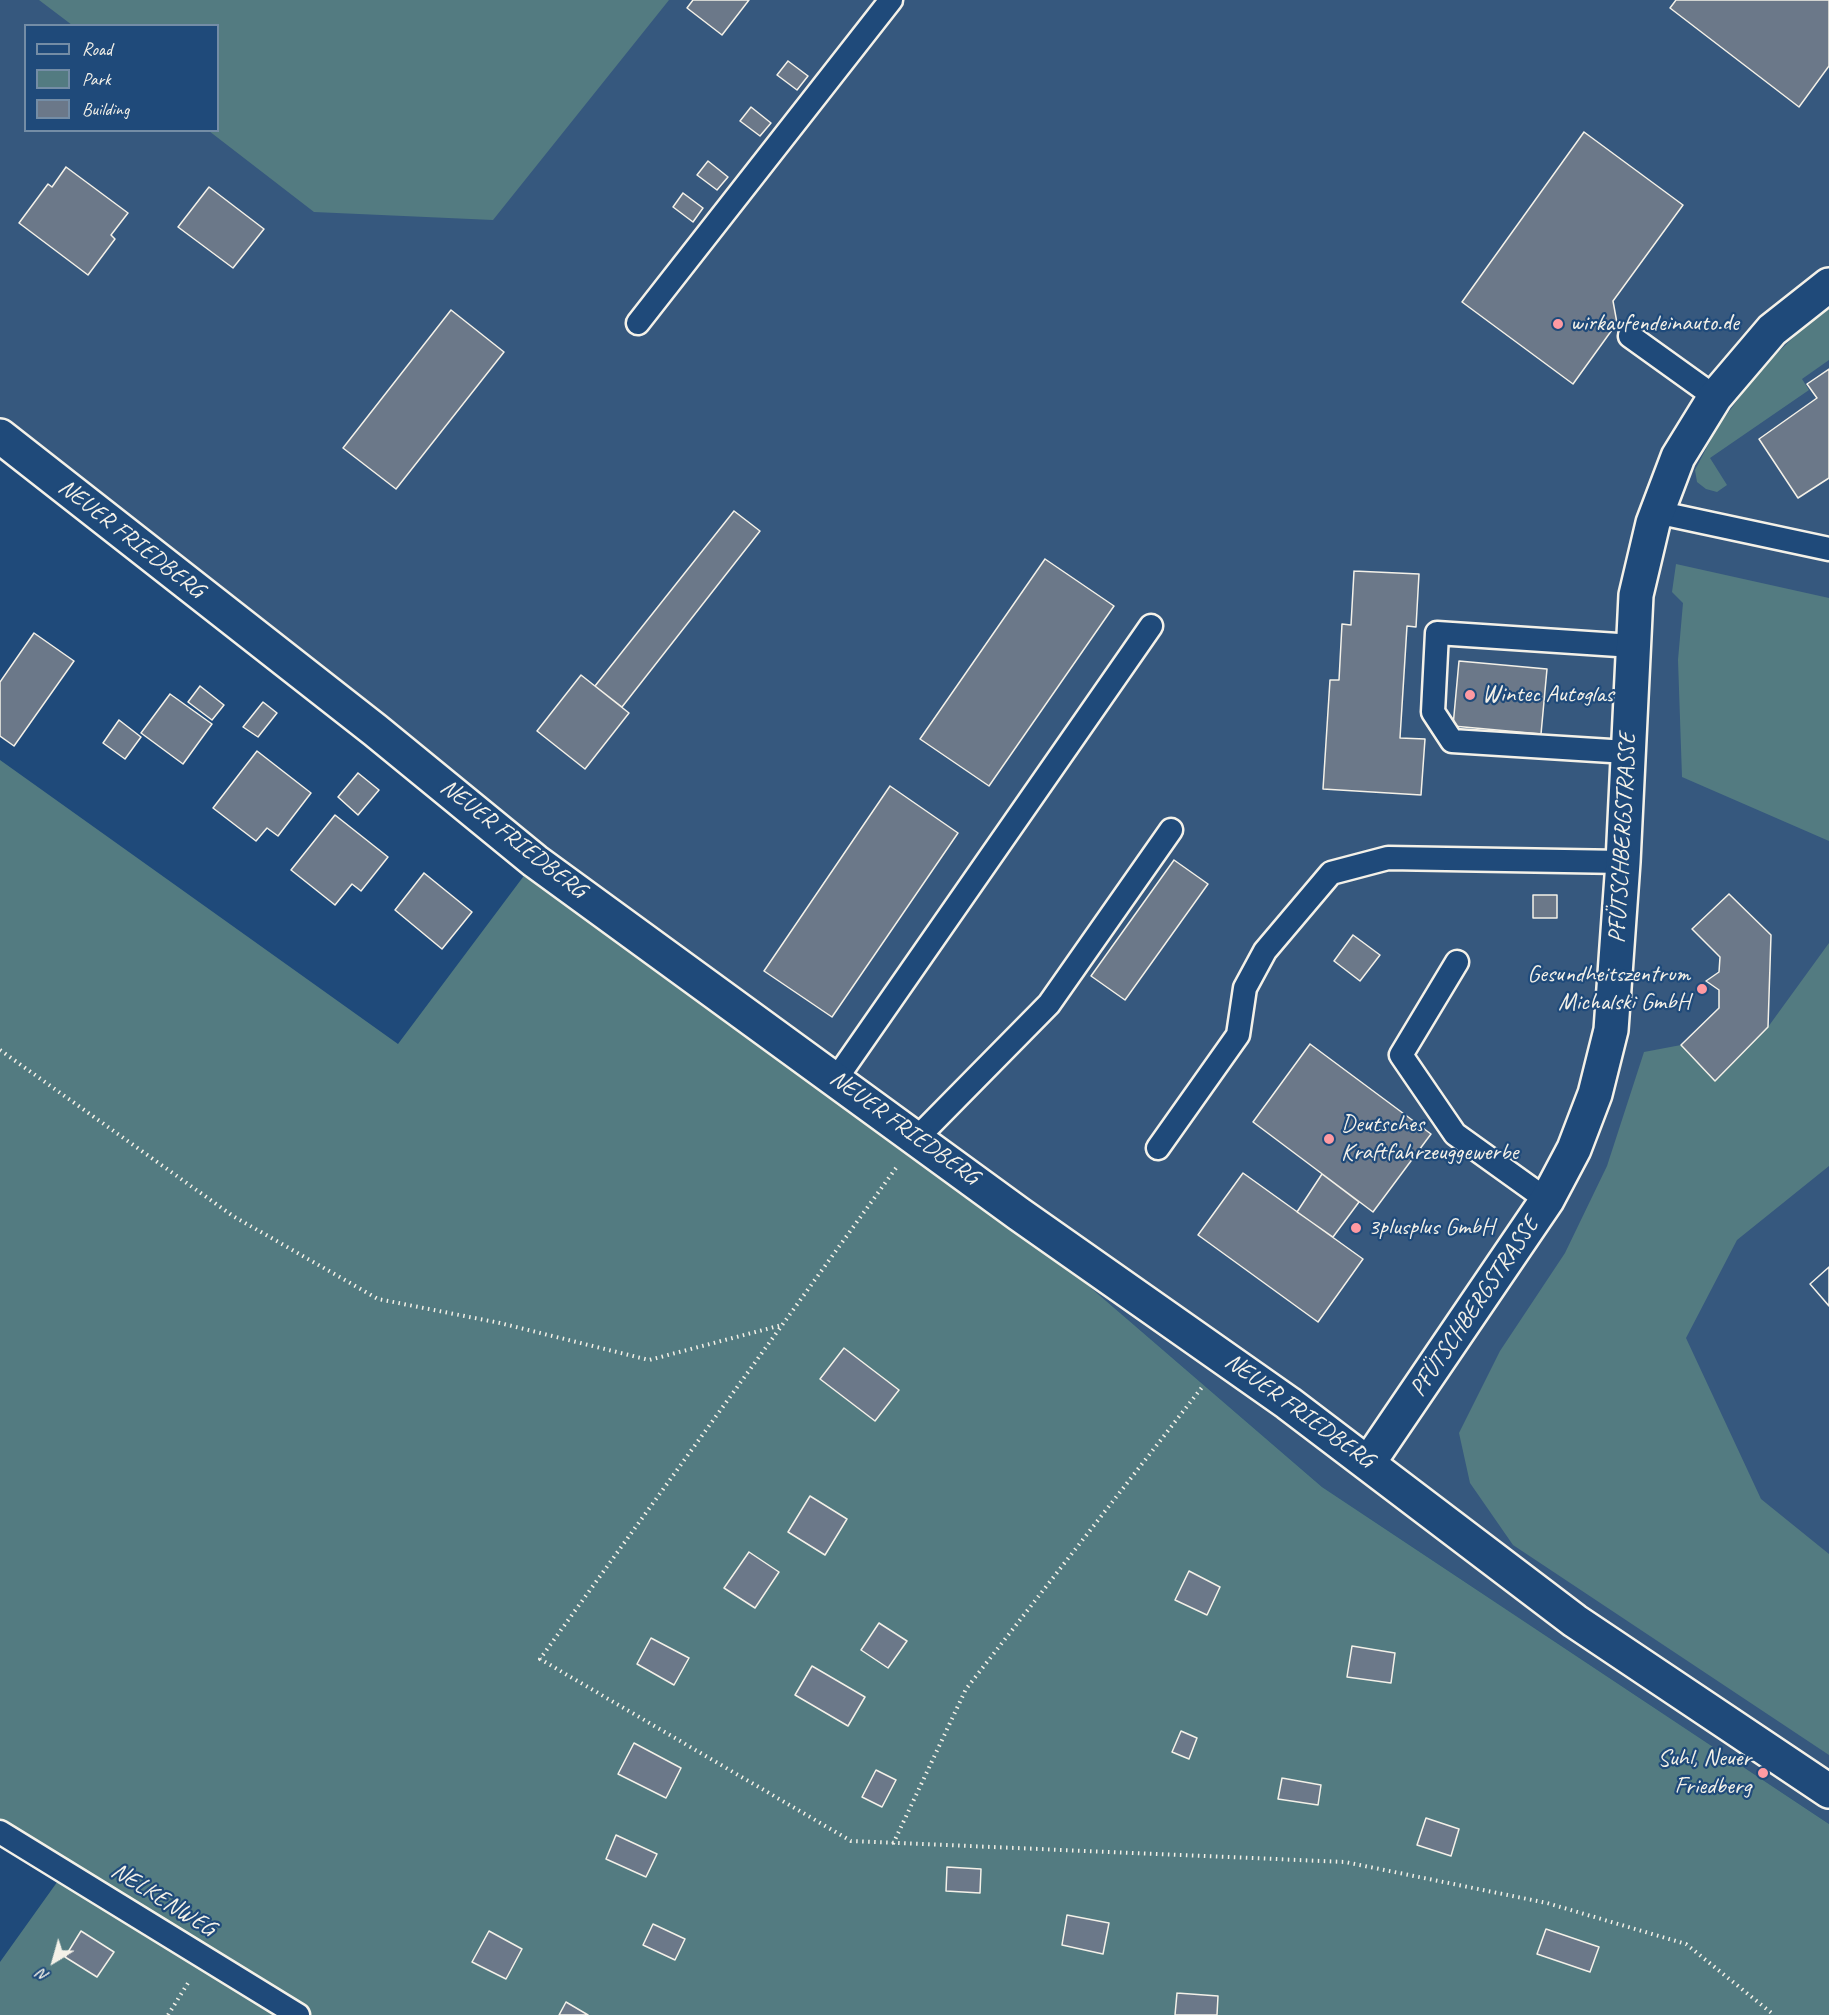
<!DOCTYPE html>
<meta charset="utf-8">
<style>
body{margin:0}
#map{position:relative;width:1829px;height:2015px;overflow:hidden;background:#1f4a7a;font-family:Caveat,sans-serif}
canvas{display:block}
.legend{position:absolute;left:24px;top:24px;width:195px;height:108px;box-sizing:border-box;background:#1f4a7a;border:2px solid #748da6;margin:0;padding:8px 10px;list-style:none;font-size:18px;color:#f4f1e8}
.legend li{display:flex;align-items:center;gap:12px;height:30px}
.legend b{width:30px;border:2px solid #748da6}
.north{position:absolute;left:24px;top:1931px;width:60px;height:60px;-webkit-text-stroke:4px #1f4a7a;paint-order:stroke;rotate:217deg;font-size:16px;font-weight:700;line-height:24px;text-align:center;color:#f4f1e8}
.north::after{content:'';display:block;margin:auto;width:21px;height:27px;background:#f4f1e8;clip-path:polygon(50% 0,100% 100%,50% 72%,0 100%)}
</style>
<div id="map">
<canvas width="1829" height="2015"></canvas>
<ul class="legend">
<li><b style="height:8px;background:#1f4a7a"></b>Road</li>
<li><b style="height:16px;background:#537b81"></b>Park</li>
<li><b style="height:16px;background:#6b7889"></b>Building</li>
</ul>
<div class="north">N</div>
</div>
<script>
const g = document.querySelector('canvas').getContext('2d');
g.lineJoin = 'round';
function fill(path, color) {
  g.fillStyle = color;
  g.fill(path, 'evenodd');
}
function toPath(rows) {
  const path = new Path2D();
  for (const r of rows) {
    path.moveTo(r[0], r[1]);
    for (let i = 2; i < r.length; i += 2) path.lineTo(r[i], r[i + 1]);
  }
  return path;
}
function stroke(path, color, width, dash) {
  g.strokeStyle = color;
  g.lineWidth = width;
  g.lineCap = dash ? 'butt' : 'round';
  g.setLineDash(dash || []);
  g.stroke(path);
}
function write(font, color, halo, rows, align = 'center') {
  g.font = font + ' Caveat,sans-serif';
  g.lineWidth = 4.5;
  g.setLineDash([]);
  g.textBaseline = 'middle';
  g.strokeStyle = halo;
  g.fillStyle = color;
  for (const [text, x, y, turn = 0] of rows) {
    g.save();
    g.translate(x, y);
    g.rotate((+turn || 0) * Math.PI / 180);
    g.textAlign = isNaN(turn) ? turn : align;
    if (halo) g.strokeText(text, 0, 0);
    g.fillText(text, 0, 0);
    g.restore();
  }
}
fill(toPath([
 [0,0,1829,0,1829,1824,1322,1487,917,1138,0,436],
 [26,26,218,26,218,130,26,130]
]), '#36587e');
fill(toPath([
 [39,0,669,0,493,220,314,212,209,131,218,130,218,26,72,25],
 [1829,308,1829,360,1802,379,1809,390,1710,458,1727,485,1717,492,1706,489,1697,482,1695,470,1717,428,1758,372,1806,325],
 [1676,564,1829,598,1829,841,1682,777,1678,660,1683,603,1672,592],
 [0,760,398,1044,535,861,917,1138,1322,1487,1829,1824,1829,2015,0,2015,0,1962,65,1871,0,1832],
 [1829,943,1829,1166,1737,1240,1686,1338,1761,1499,1829,1554,1829,1755,1513,1545,1470,1483,1459,1433,1500,1351,1565,1253,1607,1166,1644,1052,1681,1045,1716,1080,1768,1027]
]), '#537b81');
const building = toPath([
 [693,0,749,0,722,35,687,8,693,0],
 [1676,0,1829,0,1829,66,1799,107,1670,8,1676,0],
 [788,61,808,76,797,90,777,75,788,61],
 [751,107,771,123,760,136,740,121,751,107],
 [1584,132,1683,205,1613,301,1617,323,1573,384,1462,302,1584,132],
 [708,161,728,177,717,190,697,175,708,161],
 [66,167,128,213,111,235,115,239,88,275,19,223,48,184,52,187,66,167],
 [209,187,264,229,233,268,178,227,209,187],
 [683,193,703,208,693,222,673,207,683,193],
 [451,310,504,352,396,489,343,448,451,310],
 [1829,369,1829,478,1798,498,1759,439,1817,398,1807,384,1829,369],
 [734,511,760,531,622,707,595,686,734,511],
 [1045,559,1114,606,989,786,920,739,1045,559],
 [1354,571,1419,574,1416,627,1407,626,1400,738,1425,739,1421,795,1323,789,1330,680,1339,680,1342,624,1351,625,1354,571],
 [34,633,74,661,14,746,0,736,0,682,34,633],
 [1459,661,1547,669,1541,734,1453,726,1459,661],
 [581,675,629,713,585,769,537,731,581,675],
 [200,686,224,705,212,720,188,702,200,686],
 [170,694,212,724,183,764,141,733,170,694],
 [263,702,277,713,258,737,243,727,263,702],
 [119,720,141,737,125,759,103,743,119,720],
 [257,751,311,793,278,836,267,828,256,841,213,808,257,751],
 [358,773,379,790,358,815,338,797,358,773],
 [890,786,958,833,832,1017,764,971,890,786],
 [335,815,388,857,361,891,352,884,335,905,291,870,335,815],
 [1174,860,1208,884,1125,1000,1091,976,1174,860],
 [424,873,472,912,442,949,395,910,424,873],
 [1729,894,1771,935,1768,1027,1715,1081,1681,1045,1719,1008,1719,990,1706,981,1719,972,1720,957,1692,929,1729,894],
 [1533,895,1557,895,1557,918,1533,918,1533,895],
 [1353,935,1380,955,1360,981,1334,961,1353,935],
 [1310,1044,1431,1134,1373,1212,1253,1122,1310,1044],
 [1243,1173,1363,1259,1318,1322,1198,1235,1243,1173],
 [1322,1174,1359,1202,1333,1237,1297,1212,1322,1174],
 [1829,1267,1829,1306,1810,1284,1829,1267],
 [1829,1267,1829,1306,1810,1284,1829,1267],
 [844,1348,899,1390,875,1421,820,1379,844,1348],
 [810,1496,847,1519,825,1555,788,1532,810,1496],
 [749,1552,779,1572,755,1608,724,1588,749,1552],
 [1189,1571,1220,1587,1207,1615,1175,1600,1189,1571],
 [879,1623,907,1641,888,1668,861,1650,879,1623],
 [651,1638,689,1658,674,1685,637,1664,651,1638],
 [1352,1646,1395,1653,1391,1683,1347,1677,1352,1646],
 [812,1666,865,1697,848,1726,795,1695,812,1666],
 [1181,1731,1197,1738,1189,1759,1172,1752,1181,1731],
 [634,1743,681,1768,666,1798,618,1774,634,1743],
 [876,1770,896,1780,882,1807,862,1797,876,1770],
 [1282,1778,1321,1785,1318,1805,1278,1799,1282,1778],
 [1426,1818,1459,1829,1451,1856,1417,1845,1426,1818],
 [616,1835,657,1854,646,1877,606,1859,616,1835],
 [947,1867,981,1869,980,1893,946,1891,947,1867],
 [1067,1915,1109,1923,1103,1954,1062,1945,1067,1915],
 [653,1924,685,1939,675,1960,643,1945,653,1924],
 [1546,1929,1599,1947,1590,1972,1537,1954,1546,1929],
 [81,1931,114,1952,97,1977,65,1957,81,1931],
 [489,1931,522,1949,506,1979,472,1962,489,1931],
 [1177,1993,1218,1996,1217,2015,1175,2015,1177,1993],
 [566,2002,588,2015,559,2015,566,2002]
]);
fill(building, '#6b7889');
stroke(building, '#f4f1e8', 1.5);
const lane = toPath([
 [638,323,891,0],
 [1630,336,1715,397],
 [1656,512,1829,549],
 [1627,752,1452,741,1433,712,1437,633,1633,646],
 [1457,962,1401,1055,1455,1134,1547,1200],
 [836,1079,1151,626],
 [917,1138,1049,1004,1171,830],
 [1158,1148,1238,1035,1245,988,1265,951,1331,873,1388,858,1623,862],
 [0,1832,298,2015]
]);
const street = toPath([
 [0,436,375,730,535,861,1019,1214,1288,1403,1575,1621,1829,1791],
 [1369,1462,1547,1200,1574,1149,1595,1094,1611,1030,1623,862,1636,595,1653,523,1678,457,1715,397,1772,330,1829,285]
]);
stroke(lane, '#f4f1e8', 27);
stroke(street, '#f4f1e8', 38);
stroke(toPath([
 [0,1050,233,1216,378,1299,500,1323,649,1360,782,1325],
 [896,1168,540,1659,851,1841,1345,1862,1547,1903,1686,1944,1774,2015],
 [893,1844,966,1689,1203,1386],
 [168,2015,188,1983]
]), '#f4f1e8', 4, [1.5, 4.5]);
stroke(lane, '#1f4a7a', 22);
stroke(street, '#1f4a7a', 33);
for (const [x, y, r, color] of [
 [1558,324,6,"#ff9aa2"],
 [1470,695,6,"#ff9aa2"],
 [1702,989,6,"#ff9aa2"],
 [1329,1139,6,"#ff9aa2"],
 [1356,1228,6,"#ff9aa2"],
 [1763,1773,6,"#ff9aa2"]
]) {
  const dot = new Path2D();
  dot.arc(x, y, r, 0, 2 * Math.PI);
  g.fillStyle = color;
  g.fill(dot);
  stroke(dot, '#1f4a7a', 2);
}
write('24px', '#f4f1e8', '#1f4a7a', [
 ["wirkaufendeinauto.de",1570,324],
 ["Wintec Autoglas",1482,695],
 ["Gesundheitszentrum",1690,975,"right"],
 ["Michalski GmbH",1690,1003,"right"],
 ["Deutsches",1341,1125],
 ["Kraftfahrzeuggewerbe",1341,1153],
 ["3plusplus GmbH",1368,1228],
 ["Suhl, Neuer",1751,1759,"right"],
 ["Friedberg",1751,1787,"right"]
], 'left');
write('24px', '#f4f1e8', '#1f4a7a', [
 ["NEUER FRIEDBERG",131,539,38],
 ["PFÜTSCHBERGSTRASSE",1623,838,-87],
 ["NEUER FRIEDBERG",513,839,38],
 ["NEUER FRIEDBERG",904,1128,36],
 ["PFÜTSCHBERGSTRASSE",1475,1307,-56],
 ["NEUER FRIEDBERG",1299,1411,36],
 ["NELKENWEG",163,1900,32]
]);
</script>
